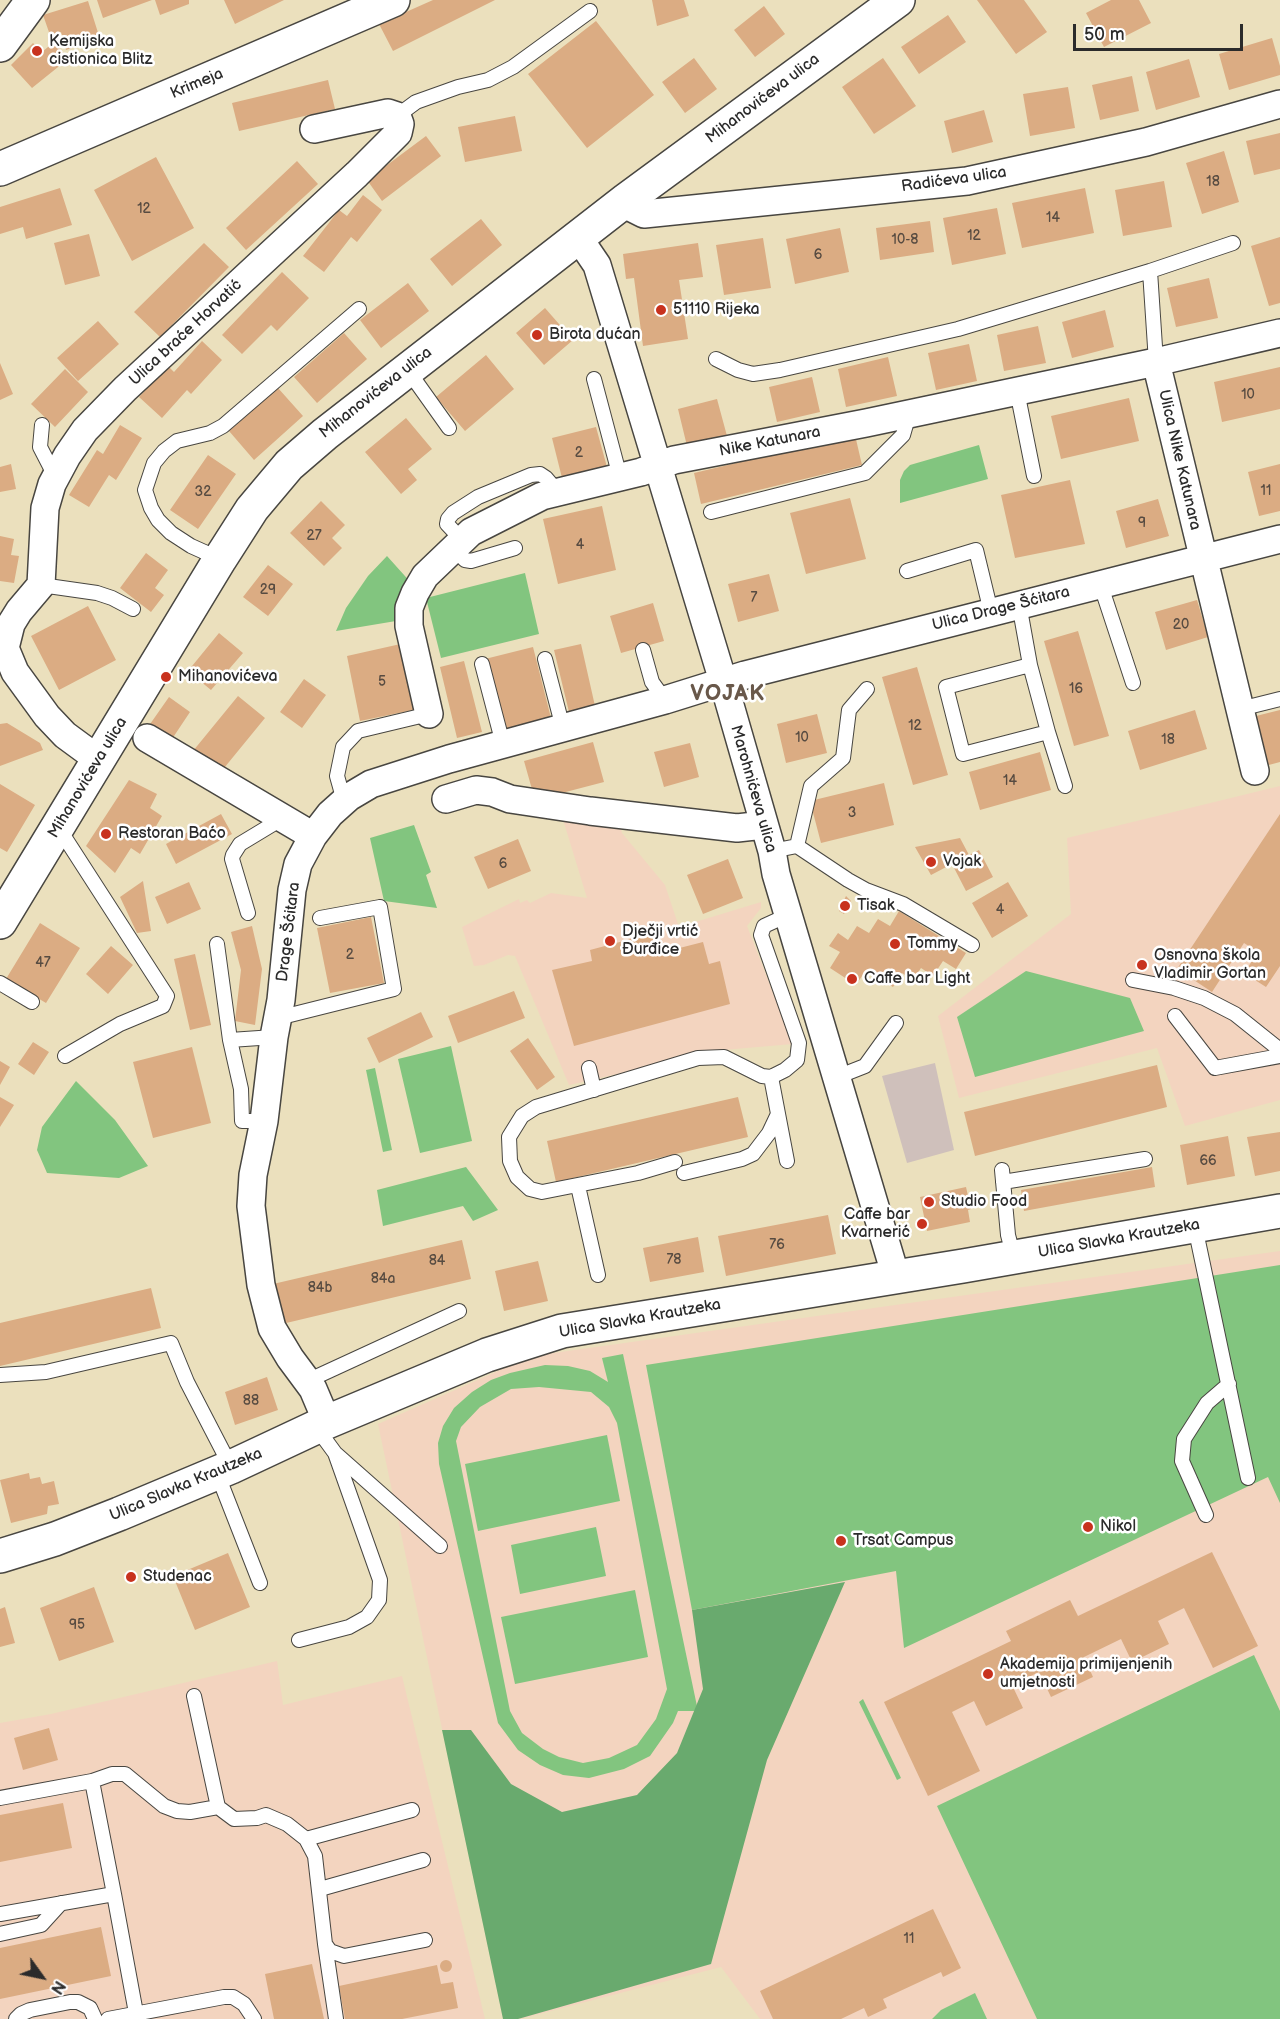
<!DOCTYPE html>
<meta charset="utf-8">
<style>
body{margin:0}
#map{position:relative;width:1280px;height:2019px;overflow:hidden;background:#ebe0bd;font-family:"Balsamiq Sans",sans-serif}
canvas{display:block}
.north{position:absolute;left:12px;top:1947px;width:60px;height:60px;-webkit-text-stroke:4px #fff;paint-order:stroke;rotate:123deg;font-size:16px;font-weight:700;line-height:24px;text-align:center;color:#2b2b2b}
.north::after{content:'';display:block;margin:auto;width:21px;height:27px;background:#2b2b2b;clip-path:polygon(50% 0,100% 100%,50% 72%,0 100%)}
.scale{position:absolute;left:1073px;top:24px;width:170px;height:27px;box-sizing:border-box;border:3px solid #2b2b2b;border-top:0;padding-left:8px;font-size:18px;line-height:21px;white-space:nowrap;color:#2b2b2b;-webkit-text-stroke:4px #fff;paint-order:stroke}
</style>
<div id="map">
<canvas width="1280" height="2019"></canvas>
<div class="north">N</div>
<div class="scale">50 m</div>
</div>
<script>
const g = document.querySelector('canvas').getContext('2d');
g.lineJoin = 'round';
function fill(path, color) {
  g.fillStyle = color;
  g.fill(path, 'evenodd');
}
function toPath(rows) {
  const path = new Path2D();
  for (const r of rows) {
    if (r.length === 3) {
      path.moveTo(r[0] + r[2], r[1]);
      path.arc(r[0], r[1], r[2], 0, 2 * Math.PI);
      continue;
    }
    path.moveTo(r[0], r[1]);
    for (let i = 2; i < r.length; i += 2) path.lineTo(r[i], r[i + 1]);
  }
  return path;
}
function stroke(path, color, width, dash) {
  g.strokeStyle = color;
  g.lineWidth = width;
  g.lineCap = dash ? 'butt' : 'round';
  g.setLineDash(dash || []);
  g.stroke(path);
}
function write(font, color, halo, rows, align = 'center') {
  g.font = font + ' "Balsamiq Sans",sans-serif';
  g.lineWidth = 5;
  g.setLineDash([]);
  g.textBaseline = 'middle';
  g.strokeStyle = halo;
  g.fillStyle = color;
  for (const [text, x, y, turn = 0] of rows) {
    g.save();
    g.translate(x, y);
    g.rotate((+turn || 0) * Math.PI / 180);
    g.textAlign = isNaN(turn) ? turn : align;
    if (halo) g.strokeText(text, 0, 0);
    g.fillText(text, 0, 0);
    g.restore();
  }
}
fill(toPath([
 [1280,786,1280,1100,1185,1126,1157,1048,959,1098,938,1016,1071,914,1067,838],
 [561,813,620,825,622,833,665,885,679,927,761,902,761,908,747,926,793,1044,723,1050,569,1085,515,956,508,955,484,965,474,966,462,927,519,899,520,903,527,900,530,903,551,893,587,898],
 [1280,1251,1280,2019,760,2019,721,1967,520,2019,503,2019,378,1424,532,1356],
 [277,1661,283,1705,402,1676,485,2019,0,2019,0,1723,51,1714]
]), '#f3d4bf');
fill(toPath([
 [935,1063,954,1150,907,1163,882,1076]
]), '#cfc0bb');
fill(toPath([
 [979,445,988,479,900,503,900,480,904,471,910,465],
 [387,556,413,585,402,620,336,631,346,608,368,576],
 [525,573,539,634,441,658,426,598],
 [414,825,431,872,426,875,437,908,384,901,370,838],
 [1026,971,1130,998,1144,1031,975,1077,957,1017],
 [451,1046,472,1141,420,1153,398,1059],
 [375,1068,392,1150,383,1152,366,1070],
 [76,1081,115,1120,148,1166,119,1178,47,1173,37,1150,42,1127],
 [466,1167,498,1210,473,1221,463,1206,383,1226,377,1190],
 [1280,1265,1280,1503,1268,1477,904,1648,896,1571,692,1610,646,1365],
 [623,1354,698,1711,678,1711,673,1723,650,1756,624,1769,589,1778,563,1775,540,1765,518,1750,498,1723,439,1464,438,1443,443,1426,454,1408,472,1392,491,1380,510,1373,545,1365,568,1366,590,1371,608,1382,602,1358],
 [539,1387,591,1392,609,1407,617,1423,667,1689,656,1719,637,1745,609,1758,583,1763,559,1757,543,1749,522,1733,510,1711,456,1441,461,1427,480,1407,511,1389],
 [607,1435,620,1501,478,1531,465,1464],
 [596,1527,606,1576,520,1594,511,1545],
 [635,1590,648,1657,515,1684,501,1617],
 [1254,1655,1280,1711,1280,2019,1037,2019,937,1806],
 [863,1699,901,1778,897,1780,859,1702],
 [975,1993,987,2019,932,2019,941,2010]
]), '#82c57f');
fill(toPath([
 [845,1582,767,1760,711,1964,518,2019,503,2019,442,1730,471,1730,511,1784,562,1812,637,1795,677,1753,703,1689,692,1610]
]), '#69aa6e');
fill(toPath([
 [97,0,152,0,103,18],
 [155,0,189,0,189,4,160,15],
 [224,0,284,0,235,24],
 [433,0,495,0,393,51,379,24],
 [652,0,684,0,689,16,657,26],
 [977,0,1024,0,1047,32,1016,54],
 [1111,0,1139,0,1151,23,1104,47,1086,13],
 [88,1,100,39,66,50,61,32,50,35,43,15],
 [764,6,785,34,755,57,734,30],
 [948,15,966,42,919,74,901,47],
 [596,21,654,95,587,148,528,74],
 [1272,38,1280,66,1280,75,1229,90,1219,54],
 [54,42,68,59,32,88,11,65,33,43,42,52],
 [694,58,717,89,685,113,662,82],
 [883,58,916,106,874,134,842,87],
 [1189,59,1200,97,1156,110,1146,72],
 [1132,76,1139,111,1100,120,1092,85],
 [328,80,335,109,239,131,232,103],
 [1068,87,1075,128,1030,136,1023,94],
 [984,110,993,142,952,153,944,121],
 [515,116,522,151,465,162,458,127],
 [1280,133,1280,169,1254,175,1246,141],
 [426,136,441,156,382,201,367,180],
 [1224,151,1239,202,1202,214,1186,163],
 [156,157,194,228,132,261,94,190],
 [297,161,318,184,246,250,226,228],
 [1164,181,1172,227,1123,236,1115,190],
 [60,188,72,225,26,239,23,227,0,234,0,207],
 [1085,188,1094,233,1022,248,1012,203],
 [363,195,382,210,357,242,351,237,324,272,303,256,339,210,347,216],
 [997,208,1006,254,952,265,943,218],
 [481,219,502,245,452,286,430,259],
 [930,221,934,252,880,260,876,228],
 [840,228,849,272,795,284,786,239],
 [89,234,100,276,65,285,54,243],
 [1280,237,1280,303,1269,306,1251,246],
 [763,238,771,288,724,295,716,245],
 [204,243,229,267,160,337,134,312],
 [698,243,703,277,679,280,688,339,643,346,634,278,626,279,623,254],
 [282,272,309,298,277,331,271,325,242,354,222,335],
 [1209,278,1218,318,1176,327,1167,288],
 [408,283,429,311,381,348,360,320],
 [545,308,573,340,544,365,516,333],
 [1105,310,1114,347,1072,358,1062,322],
 [98,321,119,344,78,381,57,358],
 [1038,326,1046,363,1004,371,997,335],
 [344,333,367,359,317,403,294,377],
 [202,341,222,360,191,394,187,390,162,418,139,397,168,366,174,372],
 [969,344,977,381,936,390,928,353],
 [486,355,514,389,465,431,436,397],
 [888,357,897,396,846,407,838,369],
 [0,363,13,394,0,400],
 [1280,367,1280,409,1222,422,1214,382],
 [65,369,88,392,55,427,31,404],
 [812,377,820,412,777,422,769,387],
 [278,388,303,416,254,460,229,431],
 [1129,398,1139,441,1061,459,1051,416],
 [717,399,727,436,687,446,678,409],
 [406,418,432,449,408,469,417,480,401,494,365,452],
 [120,425,142,438,116,480,109,475,89,507,69,495,97,450,103,454],
 [596,427,607,467,562,478,552,438],
 [855,435,862,465,701,504,694,473],
 [208,455,236,474,198,529,170,510],
 [11,464,16,489,0,492,0,467],
 [1280,464,1280,511,1259,516,1248,472],
 [1070,480,1085,544,1015,558,1001,495],
 [850,498,866,559,806,574,790,513],
 [1158,499,1169,536,1126,548,1116,511],
 [321,501,345,525,332,538,342,548,324,566,290,533],
 [602,506,616,570,558,584,543,519],
 [0,536,14,539,11,555,19,556,14,583,0,581],
 [146,553,168,570,155,588,164,595,151,612,120,588],
 [268,565,293,584,268,616,243,597],
 [769,574,779,611,738,622,728,584],
 [1197,600,1208,637,1166,650,1155,612],
 [653,603,664,641,621,653,610,616],
 [88,606,116,660,59,690,31,636],
 [1078,631,1109,736,1074,746,1044,641],
 [219,633,243,653,211,690,188,671],
 [405,643,418,709,360,721,347,656],
 [581,644,595,706,569,712,554,650],
 [533,647,551,718,502,730,485,659],
 [464,661,482,732,457,738,440,667],
 [917,667,948,775,913,785,882,677],
 [304,679,326,695,302,728,280,712],
 [238,696,265,718,220,773,193,751],
 [169,697,190,712,170,742,148,727],
 [1195,710,1207,749,1140,770,1128,731],
 [1280,710,1280,762,1265,766,1252,717],
 [817,714,827,753,786,763,777,724],
 [7,723,40,743,43,750,0,766,0,724],
 [593,742,604,782,535,800,524,761],
 [690,743,699,777,664,787,654,752],
 [1040,752,1051,790,980,810,969,772],
 [129,780,157,794,150,808,162,816,140,854,131,848,115,873,86,846],
 [884,783,894,825,821,843,810,801],
 [0,784,35,805,7,852,0,848],
 [221,814,232,834,176,864,166,844],
 [1280,814,1280,966,1266,987,1244,973,1258,952,1244,943,1212,992,1177,969],
 [960,838,969,855,979,850,993,877,966,891,952,864,931,875,915,847],
 [518,839,531,871,488,889,474,857],
 [728,859,743,898,703,914,687,875],
 [143,881,151,931,137,933,120,897],
 [189,882,201,909,167,924,155,897],
 [1008,882,1028,916,992,938,972,903],
 [846,896,851,901,844,914,839,911],
 [899,911,966,953,956,969,943,961,933,976,921,968,913,980,902,973,893,987,866,970,856,985,830,968,840,952,829,946,838,933,848,940,857,926,869,933,878,919,890,926],
 [371,917,384,983,330,993,317,928],
 [40,923,80,948,46,1003,6,979],
 [252,926,262,969,255,1025,235,1021,241,970,231,932],
 [657,932,664,952,703,942,709,964,720,961,730,1004,574,1046,552,970,592,961,590,950],
 [111,946,133,965,108,994,86,974],
 [195,954,211,1025,190,1030,174,959],
 [514,991,525,1018,458,1043,448,1016],
 [421,1012,433,1037,379,1063,367,1038],
 [528,1038,555,1077,537,1090,510,1051],
 [33,1042,49,1052,34,1075,18,1064],
 [192,1047,211,1123,153,1138,133,1062],
 [0,1061,10,1067,0,1085],
 [1157,1065,1167,1107,975,1156,964,1112],
 [0,1097,14,1105,0,1127],
 [738,1097,748,1137,556,1182,547,1141],
 [1280,1132,1280,1171,1255,1176,1247,1137],
 [1228,1136,1235,1176,1187,1185,1180,1145],
 [1152,1167,1155,1187,1024,1211,1021,1190],
 [966,1187,971,1209,968,1210,970,1222,927,1231,920,1197],
 [828,1215,836,1254,726,1276,718,1236],
 [698,1237,704,1272,650,1282,643,1248],
 [462,1240,471,1279,282,1324,273,1284],
 [538,1261,548,1301,504,1311,495,1271],
 [151,1288,161,1328,0,1366,0,1323],
 [267,1377,278,1410,235,1425,225,1392],
 [29,1473,30,1479,40,1477,42,1484,54,1481,59,1504,48,1506,47,1514,11,1523,0,1480],
 [1212,1552,1258,1646,1213,1668,1184,1608,1158,1621,1169,1644,1132,1662,1121,1639,1084,1657,1093,1677,1051,1697,1039,1672,1012,1685,1023,1708,986,1726,974,1701,952,1712,980,1771,928,1796,884,1702,1011,1641,1006,1631,1070,1600,1078,1616],
 [228,1553,250,1607,195,1630,173,1576],
 [94,1587,114,1642,59,1661,40,1608],
 [5,1607,15,1643,0,1647,0,1609],
 [49,1728,58,1760,23,1770,14,1738],
 [63,1803,72,1848,0,1862,0,1815],
 [933,1909,961,1968,943,1977,941,1972,883,1999,887,2008,868,2017,864,2008,841,2019,773,2019,760,1991],
 [101,1927,111,1976,0,1999,0,1948],
 [446,1966,6],
 [312,1964,324,2019,274,2019,265,1974],
 [437,1965,441,1984,453,1982,458,2008,402,2019,345,2019,339,1986]
]), '#dbac83');
const lane = toPath([
 [397,116,416,102,458,87,488,80,513,67,590,11],
 [1150,271,1233,243],
 [716,359,738,370,753,374,780,370,958,329,1150,271,1156,362],
 [407,369,449,428],
 [594,379,620,477],
 [1017,391,1034,476],
 [42,425,40,447,56,478],
 [711,512,865,473,903,435,909,414],
 [462,540,447,524,448,519,453,513,478,497,531,475,540,474,546,478,558,492],
 [453,548,465,560,471,561,515,548],
 [220,559,191,546,171,533,158,520,151,508,145,490,154,463,164,451,177,441,210,433,223,426,359,309],
 [907,571,976,550,991,612],
 [1100,583,1133,683],
 [41,585,97,593,112,598,133,609],
 [1019,604,1030,665,946,687,963,754,1048,732,1030,665],
 [643,650,652,682,665,700],
 [545,659,563,728],
 [482,664,503,744],
 [1240,709,1280,699],
 [1048,732,1065,786],
 [344,801,337,776,343,747,358,731,429,714],
 [58,827,167,996,163,1006,120,1024,65,1056],
 [797,846,848,880,866,890,903,904,972,945],
 [772,851,797,846,811,786,843,758,849,710,867,689],
 [248,913,232,859,233,855,240,844,283,818],
 [217,944,230,1040,274,1037],
 [1133,980,1174,988,1204,998,1235,1014,1280,1050],
 [0,983,32,1002],
 [1175,1016,1215,1068,1280,1056],
 [278,1018,394,989,380,907,320,918],
 [230,1040,241,1089,242,1121,264,1121],
 [589,1068,594,1090],
 [771,1077,787,1161],
 [837,1077,865,1066,896,1023],
 [675,1162,638,1173,542,1192,530,1189,517,1177,510,1161,509,1137,522,1116,536,1107,698,1058,724,1057,762,1076,771,1077,785,1070,797,1060,799,1043,761,935,764,926,788,915],
 [1002,1170,1008,1235,1014,1258],
 [684,1173,742,1159,753,1154,769,1133,778,1114],
 [1003,1182,1145,1159],
 [578,1186,598,1275],
 [1197,1226,1198,1241,1248,1478],
 [0,1375,46,1372,171,1343,187,1382,231,1467],
 [307,1381,459,1311],
 [316,1427,335,1453,440,1546],
 [217,1473,260,1583],
 [1206,1515,1182,1461,1184,1439,1207,1403,1229,1384],
 [299,1640,349,1627,367,1617,379,1600,380,1580,335,1453],
 [194,1696,218,1807,234,1819,257,1818,266,1815,287,1824,306,1839,315,1856,325,1944,330,1951,344,1956,425,1940],
 [92,1781,114,1894],
 [0,1798,92,1781,112,1774,125,1774,164,1806,177,1811,190,1812,218,1807],
 [306,1839,412,1810],
 [320,1889,423,1860],
 [0,1914,114,1894,136,2013],
 [0,1934,41,1925,61,1903],
 [325,1944,336,2019],
 [16,2019,21,2014,30,2010,70,2002,78,2002,90,2008,95,2019],
 [108,2019,224,1997,233,1997,244,2004,254,2019]
]);
const street = toPath([
 [626,200,632,208,644,214,967,181,1146,142,1280,104],
 [578,237,597,265,723,681,772,851,776,874,896,1277],
 [1156,362,1255,771],
 [429,714,409,626,409,608,415,593,425,576,471,532,542,496,641,472,674,460,866,423,1156,362,1280,333],
 [147,738,313,836],
 [99,760,65,735,47,716,15,672,5,648,11,624,19,611,41,585,45,508,52,484,67,456,85,430,125,389,357,174,398,133,400,124,397,116,388,113,314,129],
 [446,799,476,790,492,792,510,799,590,811,737,828,764,825],
 [327,1422,313,1389,290,1358,272,1328,261,1285,251,1206,253,1175,264,1121,274,1037,281,1000,292,890,298,864,313,836,330,814,349,797,371,784,449,759,665,700,745,675,1280,539]
]);
const secondary = toPath([
 [0,45,33,0],
 [0,169,393,0],
 [0,922,220,559,252,509,289,465,325,434,626,200,898,0],
 [0,1556,55,1539,119,1514,231,1467,327,1422,487,1355,562,1331,963,1266,1280,1211]
]);
stroke(lane, '#484641', 16);
stroke(street, '#484641', 30);
stroke(secondary, '#484641', 36);
stroke(lane, '#fff', 14);
stroke(street, '#fff', 27);
stroke(secondary, '#fff', 33);
for (const [x, y, r, color] of [
 [37,51,6,"#c8321e"],
 [661,310,6,"#c8321e"],
 [537,335,6,"#c8321e"],
 [166,677,6,"#c8321e"],
 [106,834,6,"#c8321e"],
 [931,862,6,"#c8321e"],
 [845,906,6,"#c8321e"],
 [610,941,6,"#c8321e"],
 [895,944,6,"#c8321e"],
 [1142,965,6,"#c8321e"],
 [852,979,6,"#c8321e"],
 [929,1202,6,"#c8321e"],
 [922,1224,6,"#c8321e"],
 [1088,1527,6,"#c8321e"],
 [841,1541,6,"#c8321e"],
 [131,1577,6,"#c8321e"],
 [988,1674,6,"#c8321e"]
]) {
  const dot = new Path2D();
  dot.arc(x, y, r, 0, 2 * Math.PI);
  g.fillStyle = color;
  g.fill(dot);
  stroke(dot, '#fff', 2);
}
write('14px', '#574b41', null, [
 ["18",1213,182],
 ["12",144,209],
 ["14",1053,218],
 ["12",974,236],
 ["10-8",905,240],
 ["6",818,255],
 ["10",1248,395],
 ["2",579,453],
 ["11",1266,491],
 ["32",203,492],
 ["9",1142,523],
 ["27",314,536],
 ["4",580,545],
 ["29",268,590],
 ["7",754,598],
 ["20",1181,625],
 ["5",382,682],
 ["16",1076,689],
 ["12",915,726],
 ["10",802,738],
 ["18",1168,740],
 ["14",1010,781],
 ["3",852,813],
 ["6",503,864],
 ["4",1000,910],
 ["2",350,955],
 ["47",43,963],
 ["66",1208,1161],
 ["76",777,1245],
 ["78",674,1260],
 ["84",437,1261],
 ["84a",383,1279],
 ["84b",320,1288],
 ["88",251,1401],
 ["95",77,1625],
 ["11",909,1939]
]);
write('16px', '#2b2b2b', '#fff', [
 ["Kemijska",49,42],
 ["cistionica Blitz",49,60],
 ["51110 Rijeka",673,310],
 ["Birota dućan",549,335],
 ["Mihanovićeva",178,677],
 ["Restoran Baćo",118,834],
 ["Vojak",943,862],
 ["Tisak",857,906],
 ["Dječji vrtić",622,932],
 ["Đurđice",622,950],
 ["Tommy",907,944],
 ["Osnovna škola",1154,956],
 ["Vladimir Gortan",1154,974],
 ["Caffe bar Light",864,979],
 ["Studio Food",941,1202],
 ["Caffe bar",910,1215,"right"],
 ["Kvarnerić",910,1233,"right"],
 ["Nikol",1100,1527],
 ["Trsat Campus",853,1541],
 ["Studenac",143,1577],
 ["Akademija primijenjenih",1000,1665],
 ["umjetnosti",1000,1683]
], 'left');
write('16px', '#2b2b2b', '#fff', [
 ["Krimeja",197,84,-23],
 ["Mihanovićeva ulica",763,99,-37],
 ["Radićeva ulica",954,180,-8],
 ["Ulica braće Horvatić",186,333,-43],
 ["Mihanovićeva ulica",376,393,-38],
 ["Nike Katunara",770,442,-11],
 ["Ulica Nike Katunara",1179,460,77],
 ["Ulica Drage Šćitara",1001,609,-14],
 ["Mihanovićeva ulica",88,778,-59],
 ["Marohnićeva ulica",753,789,74],
 ["Drage Šćitara",289,932,-83],
 ["Ulica Slavka Krautzeka",1119,1239,-10],
 ["Ulica Slavka Krautzeka",640,1319,-10],
 ["Ulica Slavka Krautzeka",186,1485,-23]
]);
g.letterSpacing = '1.5px';
write('bold 22px', '#69584a', '#fff', [
 ["VOJAK",728,694]
]);
g.letterSpacing = '0px';
</script>
